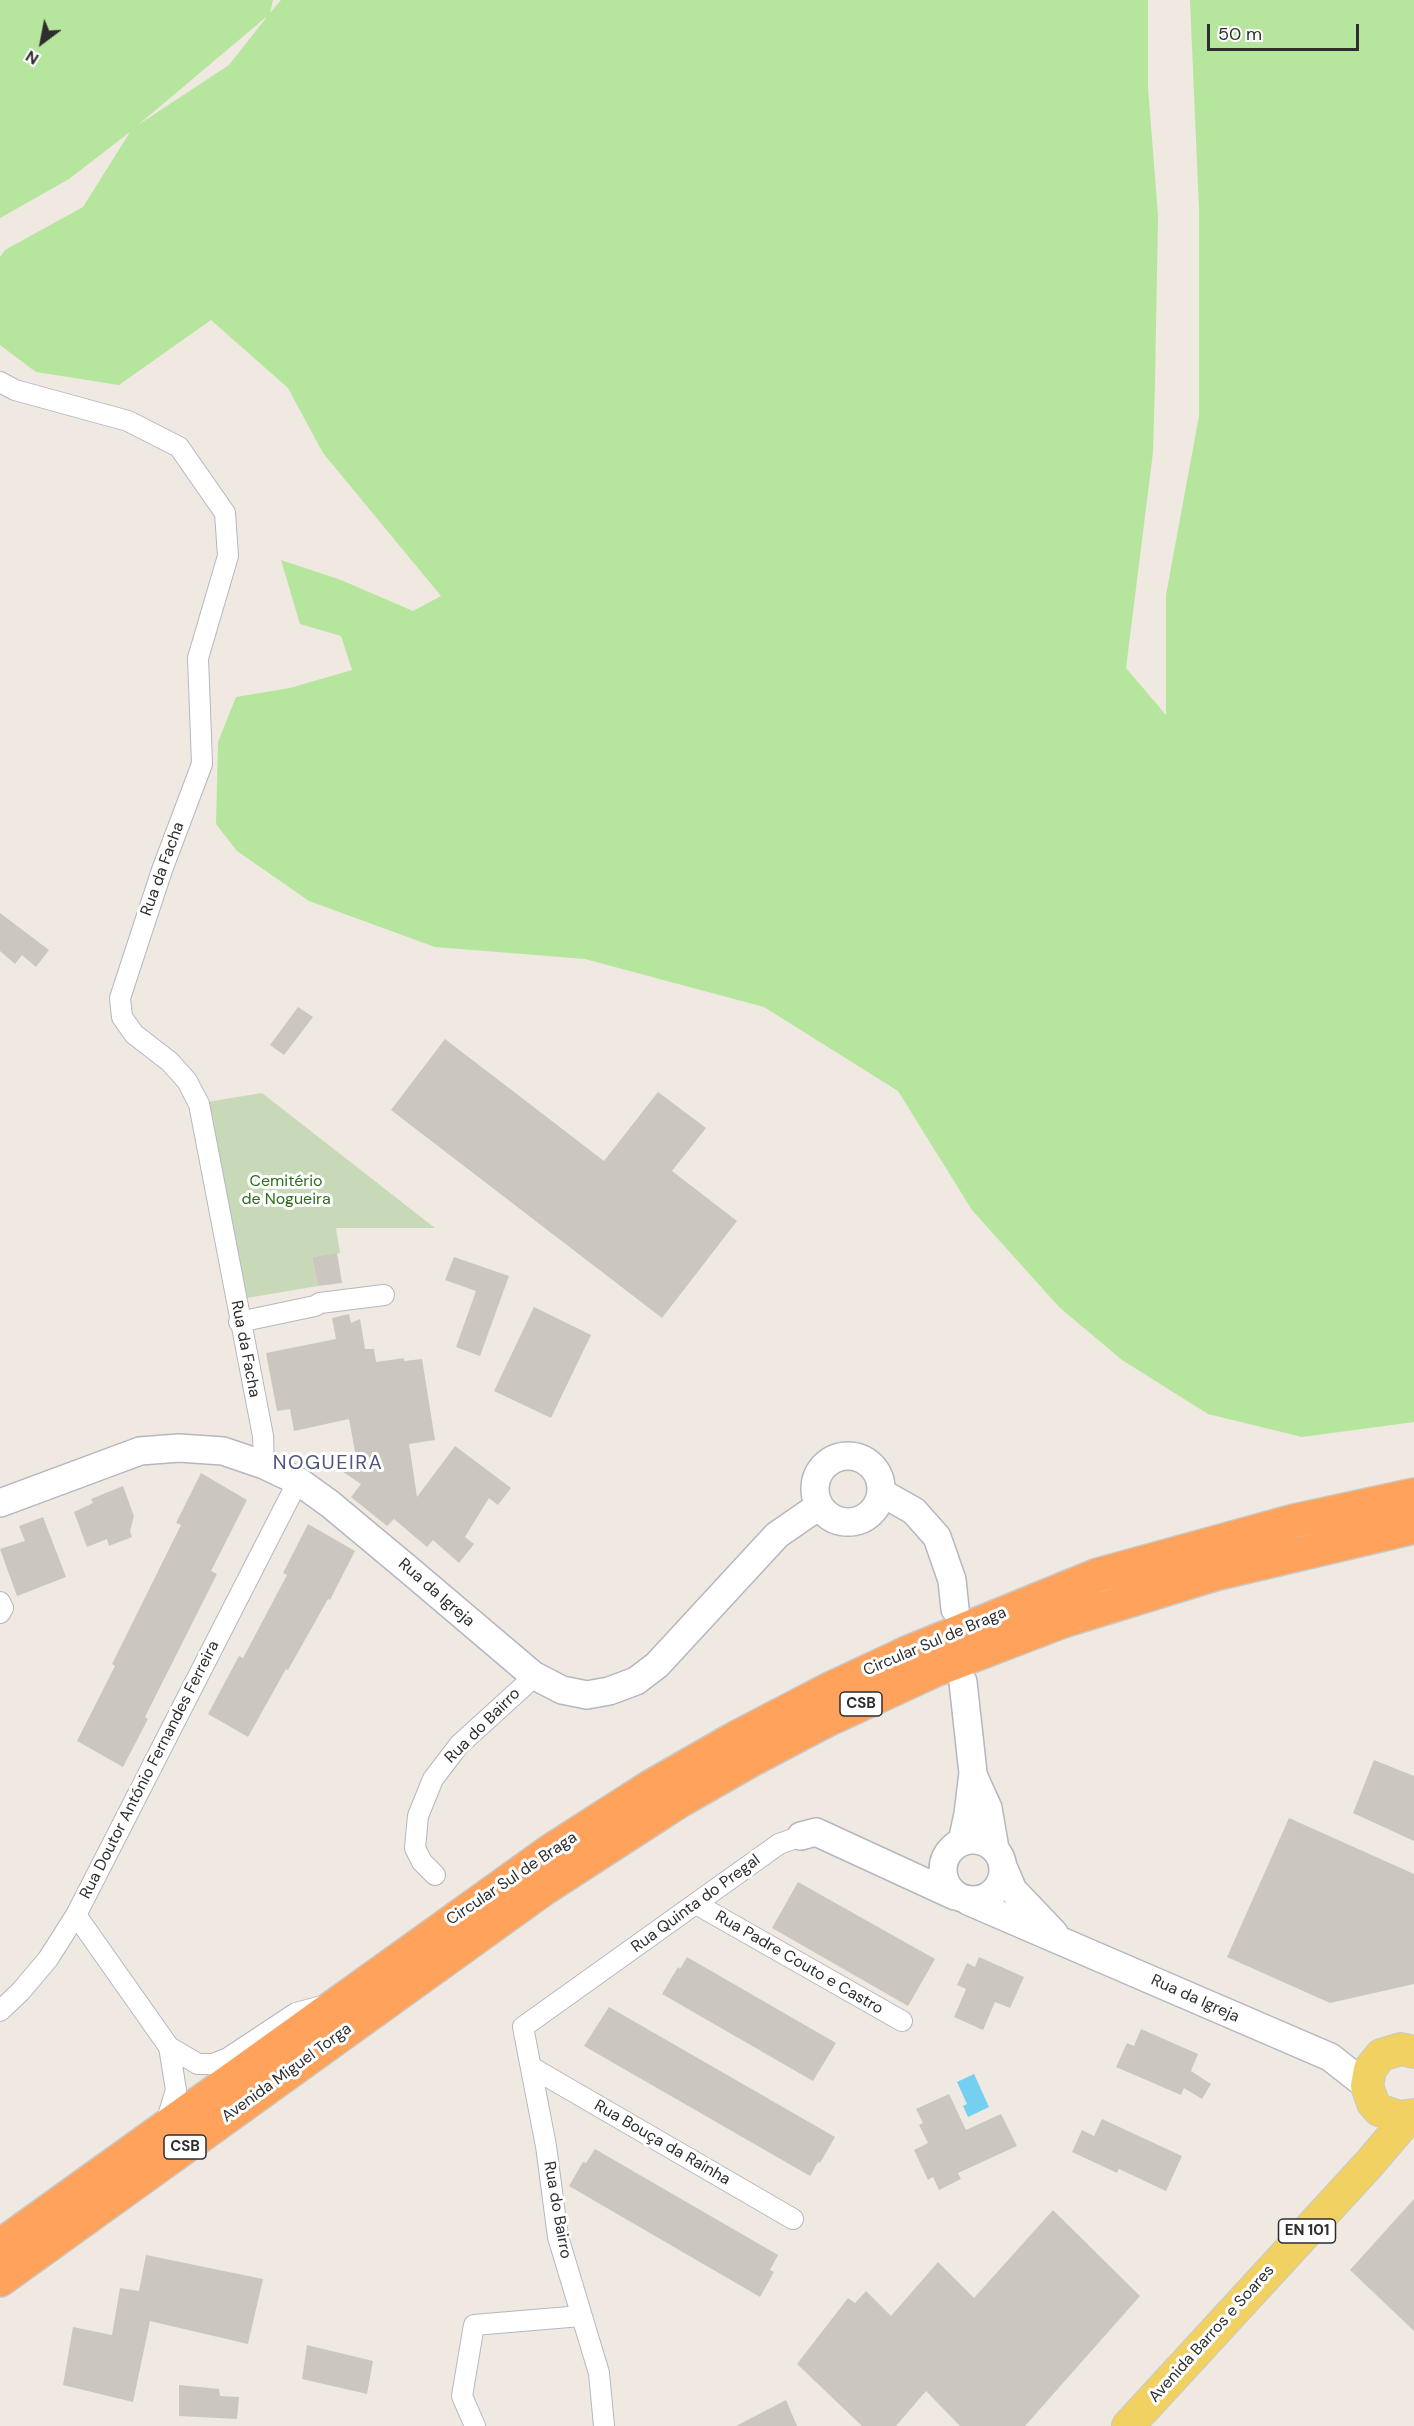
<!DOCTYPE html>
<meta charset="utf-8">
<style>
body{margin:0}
#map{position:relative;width:1414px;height:2426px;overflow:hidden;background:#efe9e1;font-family:"DM Sans",sans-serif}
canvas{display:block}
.north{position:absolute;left:12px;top:12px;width:60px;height:60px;-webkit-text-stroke:4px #fff;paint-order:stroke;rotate:212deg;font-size:16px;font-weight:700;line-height:24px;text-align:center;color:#2e2e2e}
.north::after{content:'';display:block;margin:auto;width:21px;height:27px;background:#2e2e2e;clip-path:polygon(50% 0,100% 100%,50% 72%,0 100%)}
.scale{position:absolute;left:1207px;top:24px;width:152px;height:27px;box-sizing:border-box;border:3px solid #2e2e2e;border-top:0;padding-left:8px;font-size:18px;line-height:21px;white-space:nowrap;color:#2e2e2e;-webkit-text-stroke:4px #fff;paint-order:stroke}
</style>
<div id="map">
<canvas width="1414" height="2426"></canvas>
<div class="north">N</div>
<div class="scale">50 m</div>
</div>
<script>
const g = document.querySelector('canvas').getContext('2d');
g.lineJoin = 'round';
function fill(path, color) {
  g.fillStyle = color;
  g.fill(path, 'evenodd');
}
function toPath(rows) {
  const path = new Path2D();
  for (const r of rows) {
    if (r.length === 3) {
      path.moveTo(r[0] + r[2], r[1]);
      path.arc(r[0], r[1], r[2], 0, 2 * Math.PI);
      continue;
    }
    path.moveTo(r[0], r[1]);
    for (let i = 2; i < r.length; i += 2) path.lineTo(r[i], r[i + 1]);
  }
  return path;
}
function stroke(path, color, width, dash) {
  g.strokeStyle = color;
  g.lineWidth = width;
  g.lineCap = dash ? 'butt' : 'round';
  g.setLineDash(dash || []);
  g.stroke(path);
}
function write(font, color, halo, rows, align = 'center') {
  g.font = font + ' "DM Sans",sans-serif';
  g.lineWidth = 6;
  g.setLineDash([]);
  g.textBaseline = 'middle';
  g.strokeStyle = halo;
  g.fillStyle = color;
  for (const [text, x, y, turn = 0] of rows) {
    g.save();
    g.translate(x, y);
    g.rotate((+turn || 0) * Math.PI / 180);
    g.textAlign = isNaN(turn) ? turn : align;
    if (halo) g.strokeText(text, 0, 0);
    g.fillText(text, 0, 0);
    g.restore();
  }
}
fill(toPath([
 [0,0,273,0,270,13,281,0,1148,0,1148,88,1158,215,1155,383,1153,452,1126,668,1166,715,1166,595,1199,416,1199,209,1190,0,1414,0,1414,1422,1302,1437,1208,1414,1122,1360,1059,1307,972,1210,898,1091,764,1007,585,959,435,947,309,901,237,851,216,824,218,742,236,697,290,688,352,670,341,636,300,624,281,560,341,580,413,611,441,596,323,453,288,388,211,320,119,385,36,372,0,345,0,257,5,250,83,207,130,132,69,179,0,218],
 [266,18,229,65,138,125,265,18]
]), '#b6e59e');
fill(toPath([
 [262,1093,435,1228,336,1228,340,1253,312,1257,318,1286,241,1299,207,1102]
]), '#c8d9b8');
fill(toPath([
 [974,2074,989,2107,968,2117,963,2106,967,2104,957,2082]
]), '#75cff0');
fill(toPath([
 [0,913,49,950,36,967,22,955,15,964,0,951],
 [298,1007,313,1017,284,1055,270,1045],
 [445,1039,604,1161,658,1092,706,1128,672,1171,737,1221,662,1318,391,1110],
 [337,1253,342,1283,318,1286,312,1257],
 [454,1257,509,1276,480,1356,456,1347,476,1291,445,1280],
 [534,1307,591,1335,551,1418,494,1391],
 [349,1314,351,1323,360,1319,365,1349,374,1349,376,1362,404,1358,404,1361,422,1359,435,1440,409,1444,417,1497,455,1446,511,1488,498,1505,489,1498,465,1537,474,1544,459,1563,433,1540,427,1547,394,1519,387,1526,351,1497,361,1484,343,1472,358,1468,349,1419,294,1431,290,1409,277,1411,266,1353,336,1339,332,1318],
 [201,1473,247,1500,211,1571,217,1574,145,1717,148,1719,123,1767,77,1741,115,1666,112,1664,181,1525,176,1523],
 [123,1486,134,1516,130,1531,132,1537,109,1546,107,1539,87,1547,74,1512,93,1503,91,1499],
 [43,1517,66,1577,17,1596,0,1549,25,1541,19,1526],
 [308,1524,355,1551,330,1600,328,1599,288,1670,286,1669,248,1737,208,1714,239,1656,243,1658,287,1575,283,1573],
 [1374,1760,1414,1776,1414,1841,1353,1813],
 [1289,1818,1414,1874,1414,1984,1330,2003,1227,1957],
 [798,1882,935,1959,908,2006,772,1928],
 [687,1957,836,2043,813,2081,662,1994,678,1967,680,1969],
 [979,1957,1024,1977,1010,2008,995,2002,983,2030,954,2017,966,1989,957,1985,967,1963,975,1967],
 [609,2007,835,2137,820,2163,818,2162,810,2176,584,2046],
 [1141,2029,1198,2054,1191,2071,1211,2084,1202,2099,1184,2088,1181,2095,1116,2067,1127,2043,1134,2046],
 [949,2094,966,2130,1001,2114,1017,2146,958,2173,961,2179,939,2190,933,2177,928,2180,914,2150,928,2143,919,2125,923,2123,916,2109],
 [1102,2119,1182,2156,1166,2191,1119,2169,1117,2173,1072,2152,1082,2130,1094,2136],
 [595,2149,778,2255,770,2270,774,2272,760,2297,569,2186,583,2162,586,2163],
 [1414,2199,1414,2331,1350,2270],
 [1053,2210,1140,2296,1025,2426,960,2426,926,2391,896,2426,862,2426,797,2364,848,2298,855,2303,866,2291,891,2316,938,2262,974,2298],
 [146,2255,263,2279,248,2344,150,2321,133,2402,63,2385,73,2327,112,2335,120,2288,139,2291],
 [307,2345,373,2361,367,2394,302,2379],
 [179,2385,219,2389,220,2396,239,2397,237,2419,179,2416],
 [786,2400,797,2426,736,2426]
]), '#cbc7bf');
const street = toPath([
 [0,382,15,390,128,421,179,447,225,513,228,556,198,658,202,764,162,870,120,998,122,1017,134,1034,170,1062,187,1081,199,1104,263,1436,264,1465],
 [239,1322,315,1306,320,1303,384,1295],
 [298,1481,76,1915,169,2047,198,2064,213,2064,228,2058,296,2013,322,2006],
 [0,1602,3,1608,0,1613],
 [435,1875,422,1862,415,1848,418,1816,433,1779,459,1745,525,1685,533,1675],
 [696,1904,902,2021],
 [0,2011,21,1991,48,1959,76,1915],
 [531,2067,793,2219],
 [165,2126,176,2090,169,2047],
 [475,2426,462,2396,474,2325,581,2316],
 [604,2426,599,2373,558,2237,546,2146,523,2027,779,1844,801,1836]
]);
const secondary = toPath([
 [848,1489,33],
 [882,1493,914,1511,937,1537,952,1580,955,1609],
 [0,1503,140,1451,179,1448,223,1451,264,1465,298,1481,330,1504,408,1569,533,1675,562,1690,587,1695,609,1691,636,1681,657,1665,777,1535,819,1506],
 [974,1777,988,1808,995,1849],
 [801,1836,816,1832,955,1896],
 [973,1870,30],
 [962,1842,968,1814,973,1773,963,1682],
 [1004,1869,1013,1890,1054,1933],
 [968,1901,1330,2057,1367,2086]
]);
const primary = toPath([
 [1414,2052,1401,2049,1381,2055,1370,2069,1367,2086,1373,2103,1379,2110,1399,2117,1414,2115],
 [1128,2426,1369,2164,1409,2117]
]);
const highway = toPath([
 [0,2246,549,1852,652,1786,736,1738,832,1688,907,1653,1098,1575,1294,1521,1414,1495],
 [0,2280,542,1890,681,1800,751,1760,825,1721,935,1670,1063,1621,1215,1574,1414,1527]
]);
stroke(street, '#b4b7c1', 22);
stroke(secondary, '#b4b7c1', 30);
stroke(primary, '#c9c9c9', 34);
stroke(highway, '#c9c9c9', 36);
stroke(street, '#fff', 20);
stroke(secondary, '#fff', 27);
stroke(primary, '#f2d163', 32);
stroke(highway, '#ffa35c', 33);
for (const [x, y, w] of [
 [861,1704,42],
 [185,2147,42],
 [1307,2231,57]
]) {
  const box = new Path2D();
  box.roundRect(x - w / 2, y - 12, w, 24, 4.5);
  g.fillStyle = '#fff';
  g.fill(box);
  stroke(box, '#2e2e2e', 1.5);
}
write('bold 15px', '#2e2e2e', null, [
 ["CSB",861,1704],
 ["CSB",185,2147],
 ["EN 101",1307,2231]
]);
write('16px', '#2e2e2e', '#fff', [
 ["Rua da Facha",163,869,-70],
 ["Rua da Facha",245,1349,79],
 ["Rua da Igreja",436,1593,41],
 ["Circular Sul de Braga",935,1642,-23],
 ["Rua do Bairro",483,1726,-45],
 ["Rua Doutor António Fernandes Ferreira",150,1770,-63],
 ["Circular Sul de Braga",512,1879,-34],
 ["Rua Quinta do Pregal",696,1904,-36],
 ["Rua Padre Couto e Castro",799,1963,30],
 ["Rua da Igreja",1195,1999,24],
 ["Avenida Miguel Torga",287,2073,-36],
 ["Rua Bouça da Rainha",662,2143,30],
 ["Rua do Bairro",557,2210,80],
 ["Avenida Barros e Soares",1212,2334,-48]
]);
write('16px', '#2c6e1b', '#fff', [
 ["Cemitério",286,1182],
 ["de Nogueira",286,1200]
]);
g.letterSpacing = '1.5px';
write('20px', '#4d5680', '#fff', [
 ["NOGUEIRA",328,1464]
]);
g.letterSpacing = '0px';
</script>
